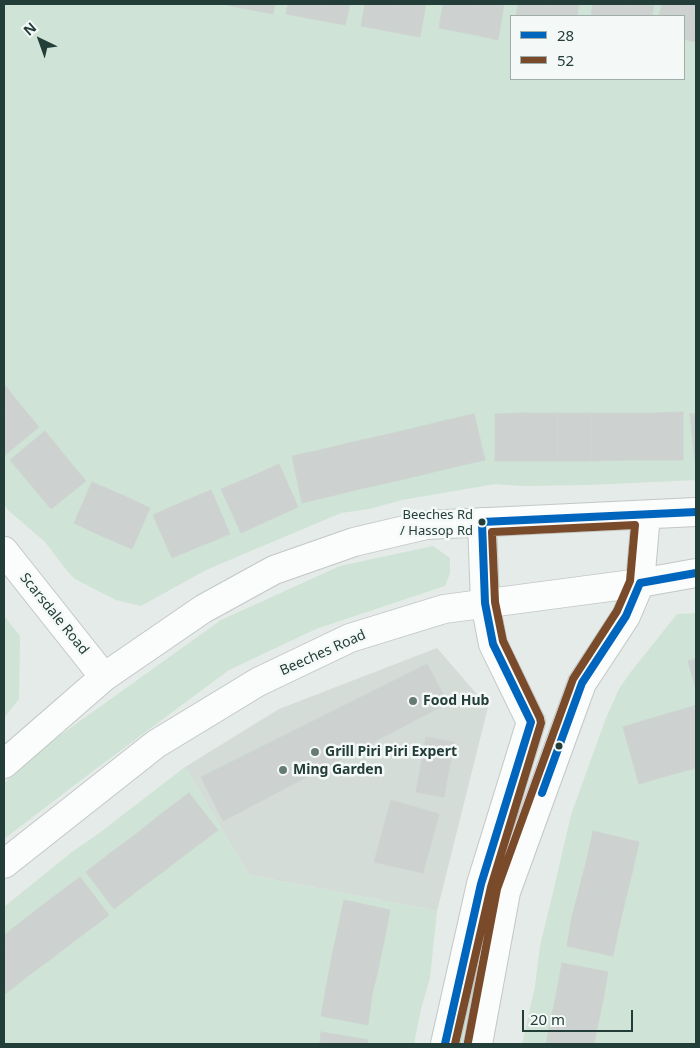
<!DOCTYPE html>
<style>
body{margin:0}
#map{position:relative;width:700px;height:1048px;overflow:hidden;background:#e5ebe8;font-family:"Noto Sans",sans-serif}
canvas{display:block}
.frame{position:absolute;inset:0;border:5px solid #233e39;pointer-events:none}
.legend{position:absolute;left:510px;top:15px;width:175px;height:65px;box-sizing:border-box;background:#f4f9f7;border:1px solid #a0aeab;margin:0;padding:6px 9px;list-style:none;font-size:15px;color:#233e39}
.legend li{display:flex;align-items:center;gap:10px;height:25px}
.legend b{width:25px;border:1px solid #a0aeab}
.north{position:absolute;left:15px;top:15px;width:50px;height:50px;-webkit-text-stroke:4px #f4f9f7;paint-order:stroke;rotate:318deg;font-size:14px;font-weight:700;line-height:20px;text-align:center;color:#233e39}
.north::after{content:'';display:block;margin:auto;width:18px;height:22px;background:#233e39;clip-path:polygon(50% 0,100% 100%,50% 72%,0 100%)}
.scale{position:absolute;left:522px;top:1010px;width:111px;height:22px;box-sizing:border-box;border:2px solid #233e39;border-top:0;padding-left:6px;font-size:15px;line-height:18px;white-space:nowrap;color:#233e39;-webkit-text-stroke:4px #f4f9f7;paint-order:stroke}
</style>
<div id="map">
<canvas width="700" height="1048"></canvas>
<div class="frame"></div>
<ul class="legend">
<li><b style="height:6px;background:#0065bd"></b>28</li>
<li><b style="height:6px;background:#7a4b2a"></b>52</li>
</ul>
<div class="north">N</div>
<div class="scale">20 m</div>
</div>
<script>
const g = document.querySelector('canvas').getContext('2d');
g.lineJoin = 'round';
function fill(path, color) {
  g.fillStyle = color;
  g.fill(path, 'evenodd');
}
function toPath(rows) {
  const path = new Path2D();
  for (const r of rows) {
    path.moveTo(r[0], r[1]);
    for (let i = 2; i < r.length; i += 2) path.lineTo(r[i], r[i + 1]);
  }
  return path;
}
function stroke(path, color, width, dash) {
  g.strokeStyle = color;
  g.lineWidth = width;
  g.lineCap = dash ? 'butt' : 'round';
  g.setLineDash(dash || []);
  g.stroke(path);
}
function write(font, color, halo, rows, align = 'center') {
  g.font = font + ' "Noto Sans",sans-serif';
  g.lineWidth = 5;
  g.setLineDash([]);
  g.textBaseline = 'middle';
  g.strokeStyle = halo;
  g.fillStyle = color;
  for (const [text, x, y, turn = 0] of rows) {
    g.save();
    g.translate(x, y);
    g.rotate((+turn || 0) * Math.PI / 180);
    g.textAlign = isNaN(turn) ? turn : align;
    if (halo) g.strokeText(text, 0, 0);
    g.fillText(text, 0, 0);
    g.restore();
  }
}
fill(toPath([
 [437,648,488,707,437,911,249,875,185,767,279,709]
]), '#d4dcd8');
fill(toPath([
 [4,4,696,4,696,480,589,485,522,486,495,484,402,500,369,509,341,513,206,570,141,606,116,600,75,579,68,572,45,542,9,511,4,505],
 [511,16,684,16,684,79,511,79],
 [433,546,450,558,450,573,445,586,316,629,229,670,93,771,4,839,4,783,55,739,221,620,340,566],
 [696,613,696,1044,522,1044,535,986,540,946,555,884,571,815,606,718,619,689,630,673,677,614],
 [4,616,20,636,19,699,4,718],
 [185,767,249,875,437,911,430,978,421,1009,414,1044,4,1044,4,907,72,852,98,834],
 [470,986,480,986,472,1044,457,1044]
]), '#cfe3d6');
const building = toPath([
 [222,4,248,4,247,9,222,4],
 [248,4,275,4,273,14,247,9,248,4],
 [288,4,322,4,318,20,286,14,288,4],
 [322,4,350,4,345,25,318,20,322,4],
 [365,4,398,4,393,32,361,26,365,4],
 [398,4,426,4,420,37,393,32,398,4],
 [443,4,477,4,471,34,439,28,443,4],
 [477,4,504,4,498,40,471,34,477,4],
 [518,4,552,4,549,16,516,16,518,4],
 [552,4,579,4,577,16,549,16,552,4],
 [593,4,627,4,624,16,591,16,593,4],
 [627,4,654,4,652,16,624,16,627,4],
 [662,4,696,4,687,40,684,39,684,16,659,16,662,4],
 [696,5,696,42,687,40,696,5],
 [4,384,19,403,4,416,4,384],
 [19,403,39,427,5,455,4,416,19,403],
 [683,412,683,460,655,460,654,413,683,412],
 [524,413,525,461,495,461,495,414,524,413],
 [524,413,558,413,558,461,525,461,524,413],
 [558,413,591,413,591,461,558,461,558,413],
 [591,413,625,413,626,460,591,461,591,413],
 [625,413,654,413,655,460,626,460,625,413],
 [474,414,485,460,458,466,447,420,474,414],
 [690,414,696,414,696,461,695,461,690,414],
 [447,420,458,466,429,473,419,427,447,420],
 [419,427,429,473,396,481,385,435,419,427],
 [45,431,66,457,31,485,10,460,45,431],
 [385,435,396,481,364,488,353,442,385,435],
 [353,442,364,488,331,496,320,450,353,442],
 [320,450,331,496,302,503,292,456,320,450],
 [66,457,86,481,51,509,31,485,66,457],
 [279,464,298,507,267,521,248,478,279,464],
 [248,478,267,521,241,533,221,489,248,478],
 [92,482,122,495,104,537,74,523,92,482],
 [211,490,230,534,198,547,180,503,211,490],
 [122,495,150,508,132,549,104,537,122,495],
 [180,503,198,547,172,558,153,515,180,503],
 [696,659,696,689,688,661,696,659],
 [427,664,448,703,223,821,201,777,427,664],
 [694,706,696,713,696,768,673,774,656,717,694,706],
 [656,717,673,774,639,784,623,727,656,717],
 [426,737,454,742,444,797,416,792,426,737],
 [189,793,218,830,190,851,161,814,189,793],
 [391,800,439,814,423,873,374,862,391,800],
 [161,814,190,851,164,871,136,834,161,814],
 [593,831,639,842,633,869,587,859,593,831],
 [136,834,164,871,137,891,109,854,136,834],
 [109,854,137,891,114,909,86,872,109,854],
 [587,859,633,869,626,897,580,886,587,859],
 [80,877,109,915,81,936,52,898,80,877],
 [580,886,626,897,619,927,572,917,580,886],
 [52,898,81,936,55,956,26,918,52,898],
 [344,900,390,910,385,937,338,928,344,900],
 [572,917,619,927,613,956,567,946,572,917],
 [26,918,55,956,28,976,4,944,4,935,26,918],
 [338,928,385,937,379,965,332,956,338,928],
 [4,944,28,976,5,994,4,992,4,944],
 [332,956,379,965,372,995,326,988,332,956],
 [562,963,608,972,603,1000,557,991,562,963],
 [326,988,372,995,368,1025,321,1016,326,988],
 [557,991,603,1000,597,1028,551,1019,557,991],
 [551,1019,597,1028,594,1044,546,1044,551,1019],
 [321,1032,368,1040,367,1044,320,1044,321,1032]
]);
fill(building, '#cdd2d0');
stroke(building, '#ced4d1', 1);
const street = toPath([
 [4,551,104,677],
 [4,764,104,677,203,609,274,570,354,542,426,525,696,512],
 [4,864,156,744,258,682,350,638,444,609,640,583,696,573],
 [445,1044,481,884,531,722,493,644,485,603,482,522],
 [478,1044,506,892,582,683,626,616,640,583,646,515]
]);
stroke(street, '#c2c8c6', 30);
stroke(street, '#fbfcfc', 28);
stroke(toPath([
 [542,793,582,683,626,616,640,583,696,573],
 [445,1044,481,884,531,722,493,644,485,603,482,522,696,512]
]), '#0065bd', 8);
stroke(toPath([
 [455,1044,491,887,541,723,540,718,503,641,495,602,492,532,635,525,630,581,617,611,573,679,497,889,468,1042]
]), '#7a4b2a', 8);
for (const [x, y, r, color] of [
 [482,522,4.5,"#233e39"],
 [413,701,5,"#677b76"],
 [559,746,4.5,"#233e39"],
 [315,752,5,"#677b76"],
 [283,770,5,"#677b76"]
]) {
  const dot = new Path2D();
  dot.arc(x, y, r, 0, 2 * Math.PI);
  g.fillStyle = color;
  g.fill(dot);
  stroke(dot, '#f4f9f7', 2);
}
write('13px', '#233e39', '#f4f9f7', [
 ["Beeches Rd",473,515],
 ["/ Hassop Rd",473,531]
], 'right');
write('14px', '#233e39', '#f4f9f7', [
 ["Scarsdale Road",54,614,51],
 ["Beeches Road",323,653,-24]
]);
write('bold 14px', '#233e39', '#f4f9f7', [
 ["Food Hub",423,701],
 ["Grill Piri Piri Expert",325,752],
 ["Ming Garden",293,770]
], 'left');
</script>
